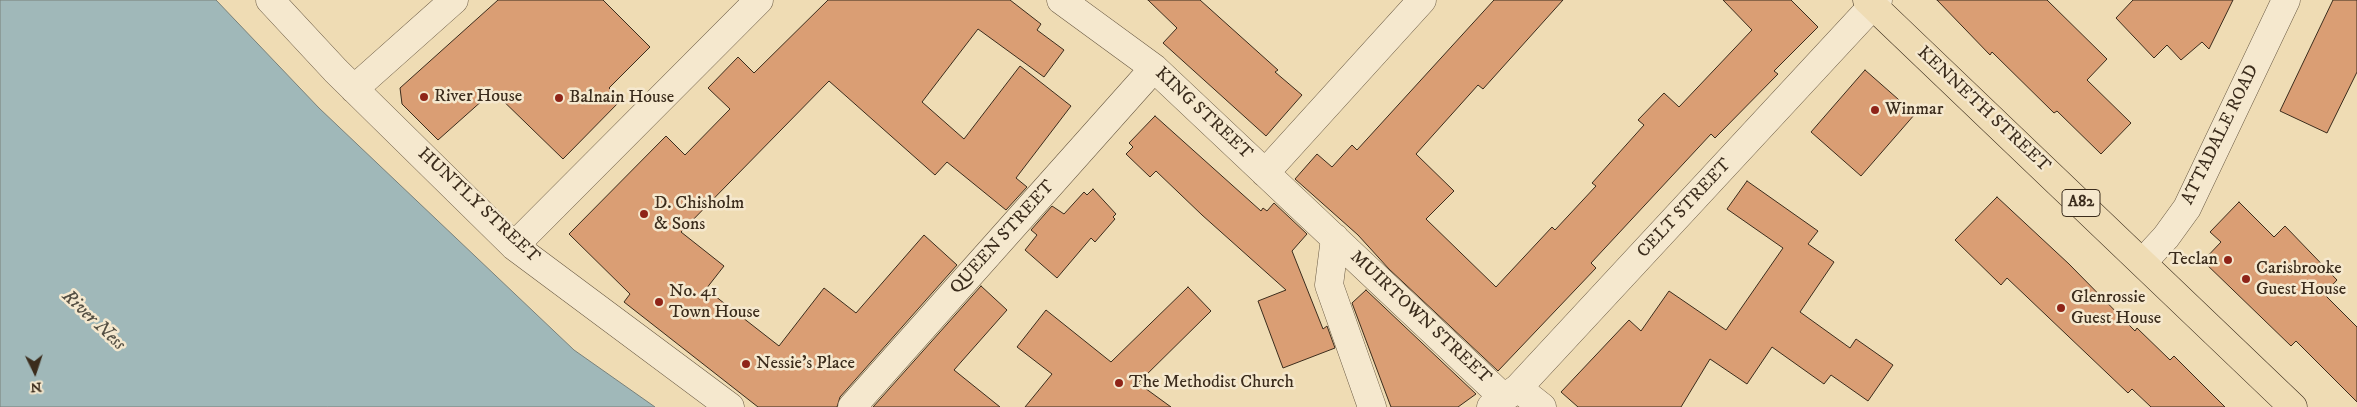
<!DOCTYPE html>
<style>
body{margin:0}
#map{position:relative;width:2357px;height:407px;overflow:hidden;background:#efdcb4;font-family:"IM FELL DW Pica",serif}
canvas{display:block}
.north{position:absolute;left:10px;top:347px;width:50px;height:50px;-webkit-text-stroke:4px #f5e8ce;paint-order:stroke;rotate:176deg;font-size:14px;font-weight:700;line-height:20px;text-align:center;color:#3b2c1c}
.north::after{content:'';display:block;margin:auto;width:18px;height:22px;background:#3b2c1c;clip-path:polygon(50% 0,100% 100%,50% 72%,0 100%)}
</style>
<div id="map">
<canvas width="2357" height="407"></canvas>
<div class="north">N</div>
</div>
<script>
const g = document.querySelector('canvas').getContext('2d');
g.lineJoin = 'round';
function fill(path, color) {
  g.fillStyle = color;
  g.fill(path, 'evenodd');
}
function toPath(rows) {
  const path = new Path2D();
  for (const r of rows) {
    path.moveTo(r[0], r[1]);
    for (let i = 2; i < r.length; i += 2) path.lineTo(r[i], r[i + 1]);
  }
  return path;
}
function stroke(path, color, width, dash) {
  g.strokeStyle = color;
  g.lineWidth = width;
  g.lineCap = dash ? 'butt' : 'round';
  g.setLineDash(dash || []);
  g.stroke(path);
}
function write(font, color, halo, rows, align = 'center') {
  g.font = font + ' "IM FELL DW Pica",serif';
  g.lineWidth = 5;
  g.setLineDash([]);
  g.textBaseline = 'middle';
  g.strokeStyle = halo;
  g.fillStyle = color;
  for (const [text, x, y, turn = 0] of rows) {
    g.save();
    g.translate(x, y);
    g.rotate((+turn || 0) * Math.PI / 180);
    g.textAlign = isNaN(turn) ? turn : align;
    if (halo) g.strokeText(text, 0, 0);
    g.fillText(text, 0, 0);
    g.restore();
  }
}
const water = toPath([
 [0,0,216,0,319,108,574,350,655,407,0,407,0,0]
]);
fill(water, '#a0b8b9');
stroke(water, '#78807a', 1);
const building = toPath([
 [498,0,603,0,650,47,609,88,621,100,563,159,493,91,438,140,402,104,400,88,498,0],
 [828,0,1010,0,1041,24,1037,30,1064,50,1044,77,978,29,922,102,964,139,1020,66,1071,106,1016,178,1027,187,1006,210,947,162,935,175,829,81,681,232,724,266,706,289,779,346,824,288,856,313,924,235,957,265,840,397,837,407,758,407,624,302,630,294,569,234,666,136,685,155,730,109,708,88,738,57,754,73,828,0],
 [1148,0,1200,0,1278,70,1275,72,1302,95,1266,136,1163,43,1177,28,1148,0],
 [1494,0,1563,0,1483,89,1478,85,1416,154,1454,191,1426,219,1496,287,1552,227,1555,230,1596,186,1592,183,1644,125,1638,120,1664,93,1679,107,1752,30,1723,0,1791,0,1818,27,1774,71,1778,74,1715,138,1711,134,1591,263,1596,268,1498,371,1389,269,1358,235,1295,179,1317,154,1332,167,1352,145,1357,150,1494,0],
 [1937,0,2047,0,2107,59,2087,80,2131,123,2101,154,2057,111,2054,113,1992,52,1990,55,1937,0],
 [2133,0,2233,0,2209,49,2202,42,2181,60,2167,45,2154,58,2116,18,2133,0],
 [2333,0,2357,0,2357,72,2327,133,2280,111,2333,0],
 [1865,70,1915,114,1861,176,1811,132,1865,70],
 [1155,116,1261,211,1263,208,1267,211,1274,203,1307,234,1292,251,1323,329,1327,326,1335,348,1283,368,1258,301,1286,290,1202,215,1156,171,1150,177,1126,154,1133,147,1129,143,1155,116],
 [1747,181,1818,231,1808,244,1834,262,1800,312,1850,348,1856,339,1893,365,1868,401,1831,375,1824,384,1772,347,1747,384,1710,359,1681,407,1578,407,1561,392,1629,320,1641,331,1669,291,1726,330,1783,248,1727,209,1747,181],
 [1093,189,1116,214,1113,217,1115,219,1095,242,1091,238,1057,278,1025,250,1037,235,1031,230,1052,206,1064,214,1084,192,1087,195,1093,189],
 [1997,197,2069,264,2135,331,2137,328,2170,360,2174,356,2225,407,2151,407,2132,389,2128,393,2007,278,2001,285,1955,240,1997,197],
 [2239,202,2274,237,2285,226,2337,280,2324,294,2357,327,2357,402,2296,341,2291,346,2203,261,2221,242,2210,232,2239,202],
 [981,286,1007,310,954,370,1000,407,873,407,981,286],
 [1188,287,1211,311,1138,383,1171,407,1025,407,1052,374,1017,347,1046,310,1111,362,1188,287],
 [1366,290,1476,394,1458,407,1391,407,1352,303,1366,290]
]);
fill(building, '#da9e74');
stroke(building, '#3b2c1c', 1);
const minor = toPath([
 [270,0,336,71,514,246,730,407],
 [1061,0,1154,68,1504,398],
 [354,89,454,0],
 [1265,173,1422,0],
 [1335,238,1329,285,1372,407],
 [514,246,759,0],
 [2143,262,2166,237,2187,208,2286,0],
 [1518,388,1542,407],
 [852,407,1154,68],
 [1491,407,1518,388,1878,0]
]);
const highway = toPath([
 [1867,0,2293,407]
]);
stroke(minor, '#685842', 29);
stroke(highway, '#3b2c1c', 29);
stroke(minor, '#f5e8ce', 28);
stroke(highway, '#efdcb4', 28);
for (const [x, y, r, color] of [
 [424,97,5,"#8f2418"],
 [559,98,5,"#8f2418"],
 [1875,110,5,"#8f2418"],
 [644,214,5,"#8f2418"],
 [2228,260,5,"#8f2418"],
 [2246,279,5,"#8f2418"],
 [659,302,5,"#8f2418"],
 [2061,308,5,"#8f2418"],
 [746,364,5,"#8f2418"],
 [1119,383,5,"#8f2418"]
]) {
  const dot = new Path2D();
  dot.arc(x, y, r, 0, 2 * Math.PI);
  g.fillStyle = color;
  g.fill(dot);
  stroke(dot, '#f5e8ce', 2);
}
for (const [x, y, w] of [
 [2081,203,38]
]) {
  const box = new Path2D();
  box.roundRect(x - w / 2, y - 13.5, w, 27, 4);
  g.fillStyle = '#f5e8ce';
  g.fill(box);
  stroke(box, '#3b2c1c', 1);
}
write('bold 16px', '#3b2c1c', null, [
 ["A82",2081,203]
]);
write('18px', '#3b2c1c', '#f5e8ce', [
 ["River House",434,97],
 ["Balnain House",569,98],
 ["Winmar",1885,110],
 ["D. Chisholm",654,204],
 ["& Sons",654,225],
 ["Teclan",2218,260,"right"],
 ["Carisbrooke",2256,269],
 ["Guest House",2256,290],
 ["No. 41",669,292],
 ["Town House",669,313],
 ["Glenrossie",2071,298],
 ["Guest House",2071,319],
 ["Nessie's Place",756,364],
 ["The Methodist Church",1129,383]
], 'left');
write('18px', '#3b2c1c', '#f5e8ce', [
 ["KENNETH STREET",1983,110,43],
 ["KING STREET",1203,114,43],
 ["ATTADALE ROAD",2221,135,-64],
 ["HUNTLY STREET",478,206,43],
 ["CELT STREET",1685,209,-47],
 ["QUEEN STREET",1003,238,-48],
 ["MUIRTOWN STREET",1420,318,43]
]);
write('italic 19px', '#544f43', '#f5e8ce', [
 ["River Ness",93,321,43]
]);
</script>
